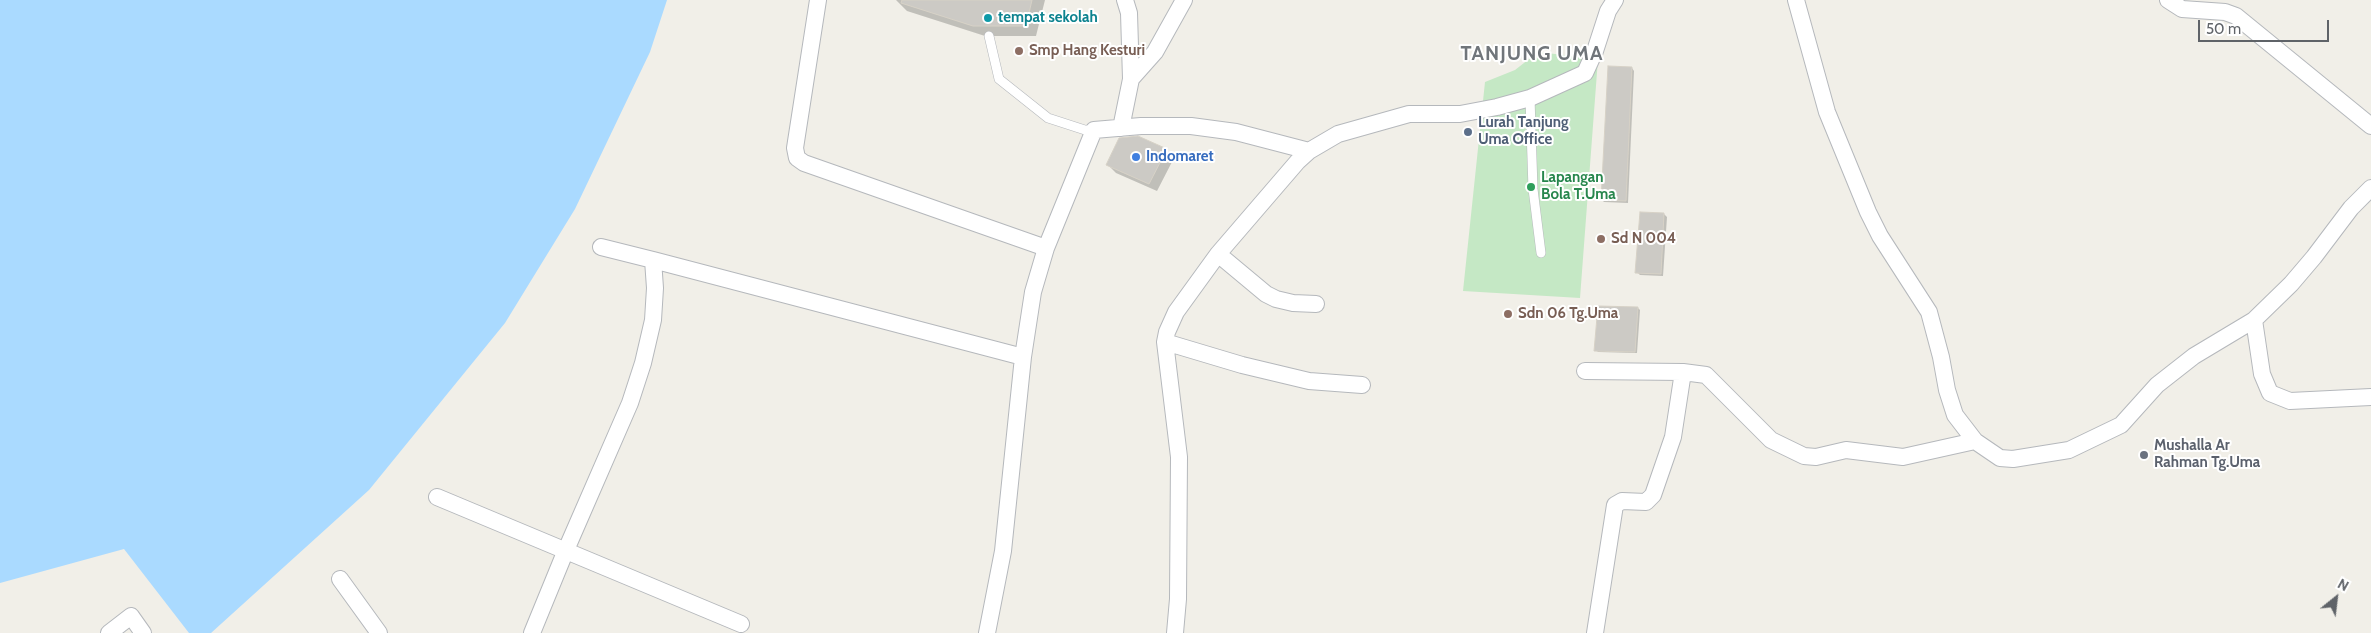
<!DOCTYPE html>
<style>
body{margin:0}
#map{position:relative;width:2371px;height:633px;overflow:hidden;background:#f1efe8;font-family:Cabin,sans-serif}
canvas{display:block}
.north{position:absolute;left:2311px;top:573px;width:50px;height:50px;-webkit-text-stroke:4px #fff;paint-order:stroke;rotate:29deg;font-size:14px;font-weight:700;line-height:20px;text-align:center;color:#5f6368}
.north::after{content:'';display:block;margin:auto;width:18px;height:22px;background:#5f6368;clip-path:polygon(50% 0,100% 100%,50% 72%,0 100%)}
.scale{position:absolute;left:2198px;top:20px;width:131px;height:22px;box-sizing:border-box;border:2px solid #5f6368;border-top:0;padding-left:6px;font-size:15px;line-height:18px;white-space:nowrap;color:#5f6368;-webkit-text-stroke:4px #fff;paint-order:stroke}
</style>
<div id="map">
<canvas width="2371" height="633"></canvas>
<div class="north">N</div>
<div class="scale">50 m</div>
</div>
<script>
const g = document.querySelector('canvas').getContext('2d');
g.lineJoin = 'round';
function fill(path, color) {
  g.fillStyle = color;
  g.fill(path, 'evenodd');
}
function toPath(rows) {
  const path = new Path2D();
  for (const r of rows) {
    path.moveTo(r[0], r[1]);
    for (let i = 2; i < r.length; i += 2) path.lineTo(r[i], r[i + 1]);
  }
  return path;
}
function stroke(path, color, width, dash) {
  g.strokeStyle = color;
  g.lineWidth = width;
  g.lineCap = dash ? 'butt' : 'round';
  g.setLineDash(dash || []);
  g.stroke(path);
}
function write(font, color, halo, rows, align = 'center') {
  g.font = font + ' Cabin,sans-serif';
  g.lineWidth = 4;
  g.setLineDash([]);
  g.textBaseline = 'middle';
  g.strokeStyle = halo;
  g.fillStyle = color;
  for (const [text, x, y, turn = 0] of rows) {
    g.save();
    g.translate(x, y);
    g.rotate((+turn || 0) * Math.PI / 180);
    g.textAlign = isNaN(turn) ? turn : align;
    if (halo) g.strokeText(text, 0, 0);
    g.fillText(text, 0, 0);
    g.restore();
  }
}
fill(toPath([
 [1538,52,1598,59,1580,298,1463,291,1485,82,1515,70]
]), '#c5e8c5');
fill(toPath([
 [0,0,667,0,650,52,575,209,505,323,369,490,211,633,189,633,124,549,0,583]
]), '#aadaff');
fill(toPath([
 [896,0,1045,0,1036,36,985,36,907,11],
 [1632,68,1634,71,1628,203,1604,202,1602,200],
 [1166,150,1174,158,1157,191,1116,173,1108,165],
 [1664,214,1667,217,1663,276,1640,275,1637,272],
 [1638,308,1640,310,1637,353,1598,352,1596,350]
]), '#0003');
const building = toPath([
 [902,0,1032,0,1026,26,973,26,901,3,902,0],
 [1608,66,1632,67,1626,201,1601,200,1608,66],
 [1138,136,1167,149,1149,184,1106,165,1119,138,1138,136],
 [1640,212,1664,213,1661,274,1635,273,1640,212],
 [1598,306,1638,307,1635,352,1594,351,1598,306]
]);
fill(building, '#cccac5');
stroke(building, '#d6d1c6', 1);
const service = toPath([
 [989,36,999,79,1048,118,1085,130,1094,130],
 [1530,98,1533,189,1541,253]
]);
const minor = toPath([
 [818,0,795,148,797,158,804,163,1046,248],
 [1125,0,1129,13,1131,79],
 [1796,0,1827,112,1868,212,1880,236,1929,312,1941,357,1947,390,1955,415,1975,441,2000,458,2013,459,2069,450,2121,425,2157,385,2194,356,2254,320,2291,284,2314,257,2351,208,2371,188],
 [2168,0,2182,9,2225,12,2236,16,2371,126],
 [1121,128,1131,79,1155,52,1184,0],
 [1218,254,1266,294,1276,299,1293,303,1316,304],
 [653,260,1023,357],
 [2254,320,2262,374,2270,393,2290,401,2371,397],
 [1165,342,1242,365,1309,381,1362,385],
 [1585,371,1683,372,1673,437,1653,495,1646,502,1622,501,1615,505,1595,633],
 [1683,372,1706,375,1771,440,1804,456,1816,457,1846,450,1903,457,1975,441],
 [437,497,741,624],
 [340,579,379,633],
 [109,633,131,616,143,633],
 [532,633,566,550,630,403,643,363,653,320,655,288,653,260,601,247],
 [987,633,1003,551,1023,357,1033,292,1046,248,1094,130,1141,126,1191,126,1236,132,1309,151,1338,134,1409,114,1460,114,1497,107,1530,98,1585,73,1595,51,1608,11,1615,0],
 [1175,633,1178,599,1179,457,1165,342,1167,332,1176,312,1218,254,1298,161,1309,151]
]);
stroke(service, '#b5b8bc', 10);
stroke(minor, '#b5b8bc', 18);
stroke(service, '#fff', 9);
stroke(minor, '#fff', 16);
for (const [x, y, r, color] of [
 [988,18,5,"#0f9aa8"],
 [1019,51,5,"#8d6e63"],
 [1468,132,5,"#5c6f8a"],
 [1136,157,5,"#3f7fe0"],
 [1531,187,5,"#2e9e5b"],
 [1601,239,5,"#8d6e63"],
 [1508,314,5,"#8d6e63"],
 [2144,455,5,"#6b7280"]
]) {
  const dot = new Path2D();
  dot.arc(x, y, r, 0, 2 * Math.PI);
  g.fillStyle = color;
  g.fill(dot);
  stroke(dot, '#fff', 2);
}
write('bold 15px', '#0d838f', '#fff', [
 ["tempat sekolah",998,18]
], 'left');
write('bold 15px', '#785e54', '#fff', [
 ["Smp Hang Kesturi",1029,51],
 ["Sd N 004",1611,239],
 ["Sdn 06 Tg.Uma",1518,314]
], 'left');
write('bold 15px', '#4e5e75', '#fff', [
 ["Lurah Tanjung",1478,123],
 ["Uma Office",1478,140]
], 'left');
write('bold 15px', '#366cbe', '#fff', [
 ["Indomaret",1146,157]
], 'left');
write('bold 15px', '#27864d', '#fff', [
 ["Lapangan",1541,178],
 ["Bola T.Uma",1541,195]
], 'left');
write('bold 15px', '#5b616d', '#fff', [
 ["Mushalla Ar",2154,446],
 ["Rahman Tg.Uma",2154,463]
], 'left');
g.letterSpacing = '1px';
write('bold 20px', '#70757a', '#fff', [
 ["TANJUNG UMA",1532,54]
]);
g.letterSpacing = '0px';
</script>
